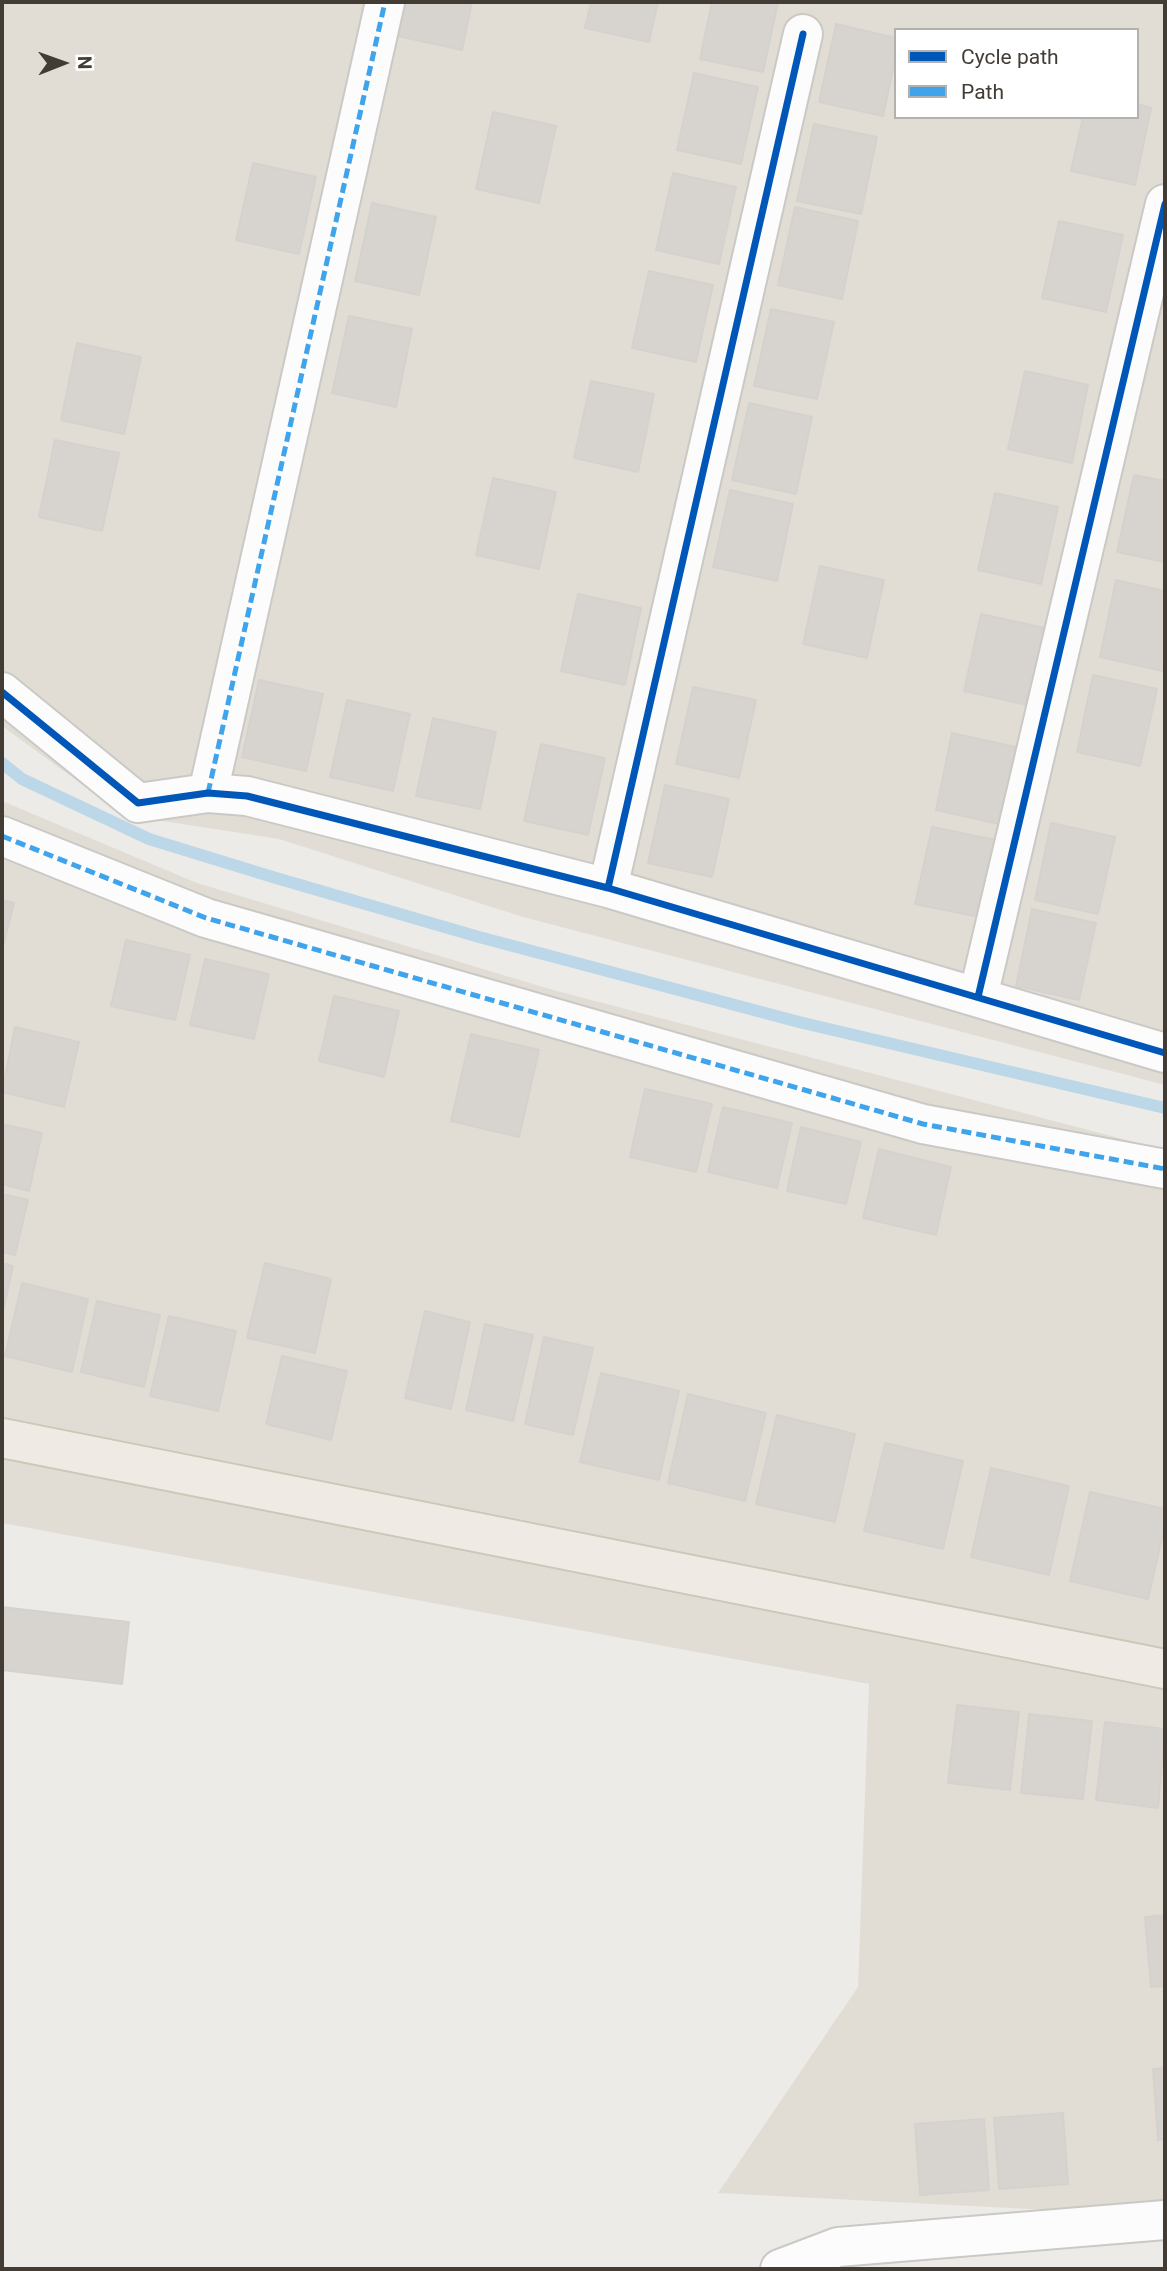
<!DOCTYPE html>
<style>
body{margin:0}
#map{position:relative;width:1167px;height:2271px;overflow:hidden;background:#edebe8;font-family:Roboto,sans-serif}
canvas{display:block}
.frame{position:absolute;inset:0;border:4px solid #423c35;pointer-events:none}
.legend{position:absolute;left:894px;top:28px;width:245px;height:91px;box-sizing:border-box;background:#fff;border:2px solid #b3b1ae;margin:0;padding:9px 12px;list-style:none;font-size:21px;color:#423c35}
.legend li{display:flex;align-items:center;gap:14px;height:35px}
.legend b{width:35px;border:2px solid #b3b1ae}
.north{position:absolute;left:28px;top:28px;width:70px;height:70px;-webkit-text-stroke:5px #fff;paint-order:stroke;rotate:89deg;font-size:19px;font-weight:700;line-height:28px;text-align:center;color:#423c35}
.north::after{content:'';display:block;margin:auto;width:24px;height:32px;background:#423c35;clip-path:polygon(50% 0,100% 100%,50% 72%,0 100%)}
</style>
<div id="map">
<canvas width="1167" height="2271"></canvas>
<div class="frame"></div>
<ul class="legend">
<li><b style="height:9px;background:#0057b8"></b>Cycle path</li>
<li><b style="height:9px;background:#3fa4eb"></b>Path</li>
</ul>
<div class="north">N</div>
</div>
<script>
const g = document.querySelector('canvas').getContext('2d');
g.lineJoin = 'round';
function fill(path, color) {
  g.fillStyle = color;
  g.fill(path, 'evenodd');
}
function toPath(rows) {
  const path = new Path2D();
  for (const r of rows) {
    path.moveTo(r[0], r[1]);
    for (let i = 2; i < r.length; i += 2) path.lineTo(r[i], r[i + 1]);
  }
  return path;
}
function stroke(path, color, width, dash) {
  g.strokeStyle = color;
  g.lineWidth = width;
  g.lineCap = dash ? 'butt' : 'round';
  g.setLineDash(dash || []);
  g.stroke(path);
}
fill(toPath([
 [2,2,1165,2,1165,1085,523,917,279,839,124,815,2,726],
 [896,30,1137,30,1137,117,896,117],
 [2,801,197,883,553,990,1165,1150,1165,2216,718,2193,858,1987,869,1684,2,1523]
]), '#e1ddd5');
stroke(toPath([
 [2,763,22,779,149,839,276,878,479,937,799,1022,1165,1108]
]), '#bbd7e8', 12);
const building = toPath([
 [406,2,472,2,462,50,398,36,406,2],
 [591,2,658,2,649,42,585,28,591,2],
 [712,2,778,2,763,72,700,59,712,2],
 [836,24,896,38,896,56,883,116,819,102,836,24],
 [694,73,758,87,741,164,677,150,694,73],
 [1137,104,1151,108,1135,185,1071,171,1083,117,1137,117,1137,104],
 [493,112,556,126,539,203,476,189,493,112],
 [814,124,877,137,861,214,797,201,814,124],
 [253,163,316,177,299,254,236,240,253,163],
 [673,173,736,187,719,264,656,250,673,173],
 [372,203,436,217,419,295,355,281,372,203],
 [795,207,858,221,842,299,778,285,795,207],
 [1059,221,1123,235,1106,312,1042,298,1059,221],
 [649,271,713,285,696,362,632,348,649,271],
 [771,309,834,322,817,399,754,386,771,309],
 [349,316,412,329,396,407,332,393,349,316],
 [77,343,141,357,124,434,61,420,77,343],
 [1025,371,1088,385,1072,463,1008,449,1025,371],
 [591,381,654,394,638,472,574,458,591,381],
 [749,403,812,417,796,494,732,480,749,403],
 [55,440,119,453,102,531,39,517,55,440],
 [1134,475,1165,481,1165,562,1117,552,1134,475],
 [493,478,556,492,539,569,476,555,493,478],
 [730,490,793,504,777,581,713,567,730,490],
 [995,493,1058,507,1041,584,978,570,995,493],
 [820,566,884,580,867,658,803,644,820,566],
 [1116,580,1165,591,1165,661,1163,671,1100,657,1116,580],
 [578,594,641,608,625,685,561,671,578,594],
 [981,614,1045,628,1028,705,964,691,981,614],
 [1093,675,1157,689,1140,766,1077,752,1093,675],
 [259,680,323,694,306,771,242,757,259,680],
 [693,687,756,700,739,778,676,764,693,687],
 [347,700,410,714,393,791,330,777,347,700],
 [433,718,496,732,480,809,416,796,433,718],
 [952,733,1016,747,999,824,936,810,952,733],
 [541,744,605,758,588,835,524,821,541,744],
 [665,785,729,799,712,877,648,863,665,785],
 [1051,823,1115,837,1098,914,1035,900,1051,823],
 [932,827,996,840,979,917,915,904,932,827],
 [2,900,14,903,2,950,2,900],
 [1032,909,1096,923,1079,1000,1016,986,1032,909],
 [126,940,190,955,175,1020,111,1006,126,940],
 [205,959,269,974,254,1039,190,1025,205,959],
 [334,996,399,1011,384,1077,319,1061,334,996],
 [15,1027,79,1042,64,1107,2,1092,15,1027],
 [471,1034,539,1050,519,1137,451,1121,471,1034],
 [645,1089,712,1104,696,1172,630,1157,645,1089],
 [723,1107,792,1123,777,1188,708,1172,723,1107],
 [2,1124,42,1133,29,1191,2,1184,2,1124],
 [801,1127,861,1142,846,1204,787,1191,801,1127],
 [879,1149,951,1167,936,1235,863,1218,879,1149],
 [2,1194,28,1200,15,1255,2,1252,2,1194],
 [2,1263,13,1266,2,1315,2,1263],
 [265,1263,331,1279,315,1353,247,1338,265,1263],
 [22,1283,88,1299,72,1372,5,1356,22,1283],
 [97,1301,160,1315,144,1387,81,1372,97,1301],
 [425,1311,470,1322,451,1409,405,1398,425,1311],
 [169,1316,236,1331,218,1411,150,1396,169,1316],
 [485,1324,533,1335,513,1421,466,1410,485,1324],
 [544,1337,593,1348,573,1435,525,1424,544,1337],
 [282,1356,347,1371,331,1440,266,1424,282,1356],
 [601,1373,679,1391,659,1480,580,1462,601,1373],
 [688,1394,766,1413,745,1501,668,1483,688,1394],
 [777,1415,855,1434,835,1522,756,1504,777,1415],
 [885,1443,963,1461,943,1549,864,1531,885,1443],
 [991,1468,1069,1486,1049,1575,971,1557,991,1468],
 [1090,1492,1165,1509,1165,1525,1148,1599,1070,1581,1090,1492],
 [2,1607,129,1622,122,1684,2,1670,2,1607],
 [957,1705,1019,1712,1010,1790,948,1783,957,1705],
 [1029,1714,1092,1721,1083,1799,1021,1793,1029,1714],
 [1105,1722,1165,1729,1158,1808,1096,1800,1105,1722],
 [1165,1915,1165,1986,1151,1987,1145,1917,1165,1915],
 [1165,2068,1165,2139,1158,2140,1153,2069,1165,2068],
 [1063,2113,1068,2184,999,2189,994,2118,1063,2113],
 [984,2119,989,2190,920,2195,915,2124,984,2119]
]);
fill(building, '#d7d4d0');
stroke(building, '#d5d2ce', 2);
const minor = toPath([
 [2,692,138,803,208,793,247,796,608,888,1165,1053],
 [208,793,385,2],
 [2,836,206,918,923,1124,1165,1169],
 [608,888,803,34],
 [978,997,1165,204],
 [780,2269,838,2247,1165,2220]
]);
const major = toPath([
 [2,1438,1165,1669]
]);
stroke(minor, '#cbc9c5', 42);
stroke(major, '#cec6b7', 42);
stroke(minor, '#fcfcfc', 38);
stroke(major, '#efebe4', 38);
stroke(toPath([
 [208,793,385,2],
 [2,836,206,918,923,1124,1165,1169]
]), '#3fa4eb', 5, [10, 5]);
stroke(toPath([
 [2,692,138,803,208,793,247,796,608,888,1165,1053],
 [608,888,803,34],
 [978,997,1165,204]
]), '#0057b8', 7);
</script>
